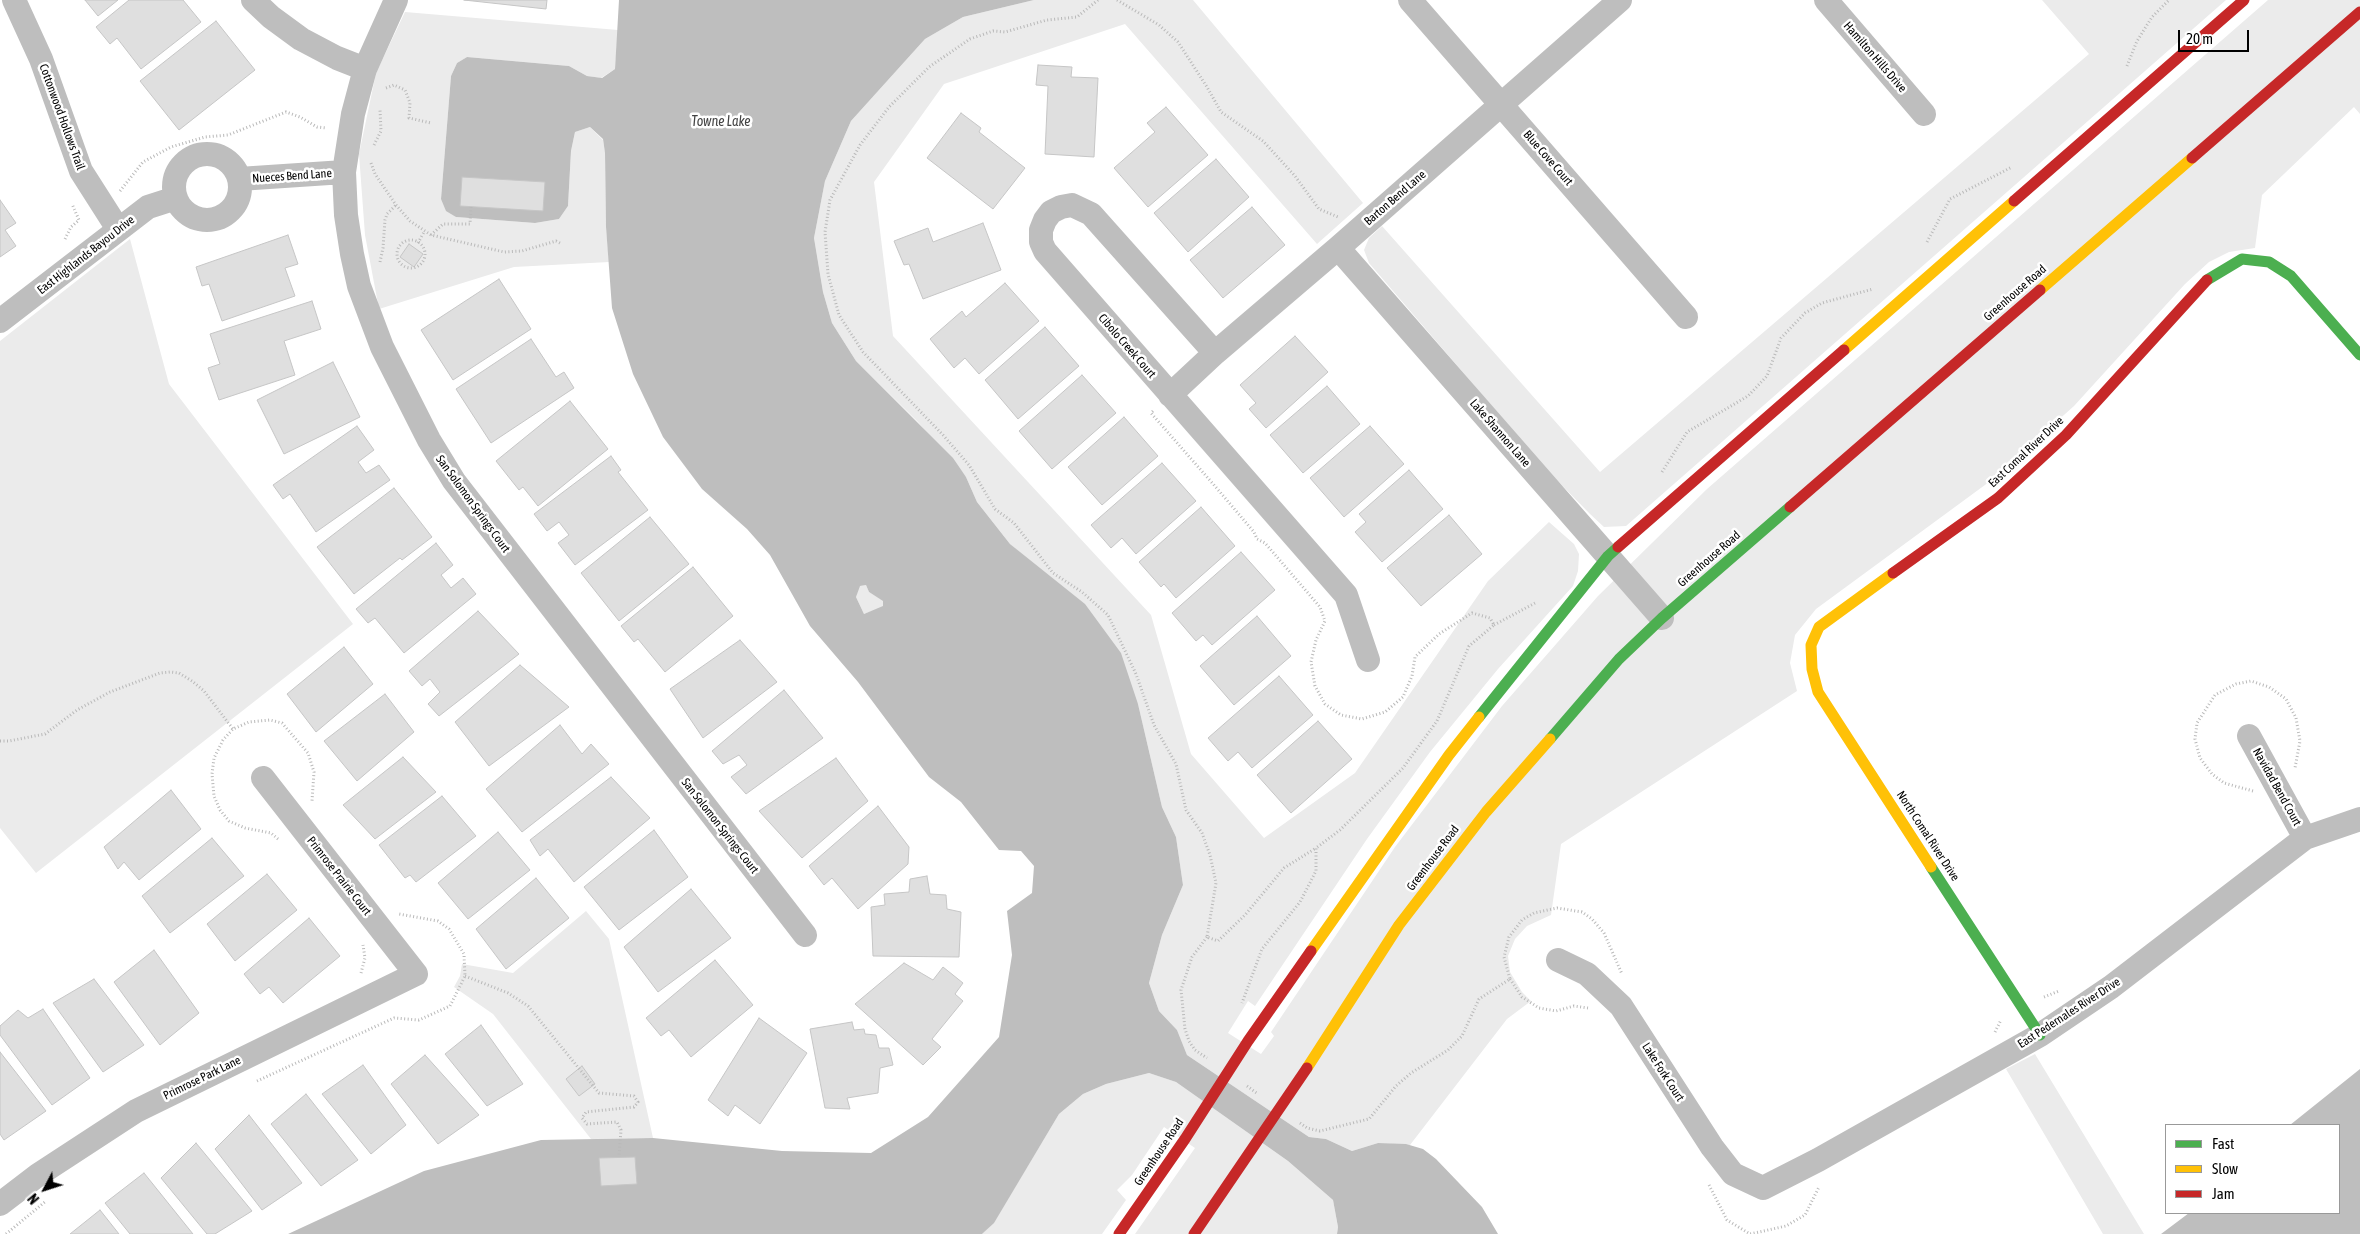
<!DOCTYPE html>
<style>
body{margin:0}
#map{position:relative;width:2360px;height:1234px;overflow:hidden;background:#fff;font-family:"Asap Condensed",sans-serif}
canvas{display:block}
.legend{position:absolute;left:2165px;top:1124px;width:175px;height:90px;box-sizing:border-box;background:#fff;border:1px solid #999;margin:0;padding:6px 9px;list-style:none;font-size:15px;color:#000}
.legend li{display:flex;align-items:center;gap:10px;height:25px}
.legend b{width:25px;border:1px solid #999}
.north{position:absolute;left:20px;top:1164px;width:50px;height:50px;-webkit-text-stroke:4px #fff;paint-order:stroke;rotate:230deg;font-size:14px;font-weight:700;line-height:20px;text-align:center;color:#000}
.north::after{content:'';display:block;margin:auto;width:18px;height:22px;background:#000;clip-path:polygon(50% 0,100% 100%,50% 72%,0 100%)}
.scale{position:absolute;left:2178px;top:30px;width:71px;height:22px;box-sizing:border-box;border:2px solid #000;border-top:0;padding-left:6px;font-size:15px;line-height:18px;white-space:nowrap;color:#000;-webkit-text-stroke:4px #fff;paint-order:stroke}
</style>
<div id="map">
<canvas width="2360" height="1234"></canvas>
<ul class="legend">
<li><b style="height:6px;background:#4caf50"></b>Fast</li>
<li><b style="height:6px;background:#ffc107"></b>Slow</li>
<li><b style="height:6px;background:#c62828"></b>Jam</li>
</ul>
<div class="north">N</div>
<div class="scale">20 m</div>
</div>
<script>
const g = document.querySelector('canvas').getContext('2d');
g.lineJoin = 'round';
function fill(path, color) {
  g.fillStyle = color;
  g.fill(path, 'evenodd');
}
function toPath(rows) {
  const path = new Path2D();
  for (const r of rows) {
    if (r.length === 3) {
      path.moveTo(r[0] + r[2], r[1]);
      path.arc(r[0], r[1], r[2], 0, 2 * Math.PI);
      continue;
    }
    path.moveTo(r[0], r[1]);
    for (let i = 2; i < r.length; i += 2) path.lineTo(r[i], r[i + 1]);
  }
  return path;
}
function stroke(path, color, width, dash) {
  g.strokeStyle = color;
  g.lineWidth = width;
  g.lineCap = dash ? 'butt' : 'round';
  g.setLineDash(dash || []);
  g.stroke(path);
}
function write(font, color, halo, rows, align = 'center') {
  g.font = font + ' "Asap Condensed",sans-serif';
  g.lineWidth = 5;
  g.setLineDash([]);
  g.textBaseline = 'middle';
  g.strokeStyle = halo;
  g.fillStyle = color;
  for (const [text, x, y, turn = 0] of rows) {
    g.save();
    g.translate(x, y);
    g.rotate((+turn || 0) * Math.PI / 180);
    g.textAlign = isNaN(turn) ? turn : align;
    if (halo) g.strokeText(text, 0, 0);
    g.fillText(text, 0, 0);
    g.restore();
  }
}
fill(toPath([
 [1034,0,1193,0,1363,203,1317,244,1125,24,944,84,874,182,893,336,1151,615,1191,754,1264,838,1355,773,1488,581,1549,522,1574,544,1579,554,1578,571,1573,586,1498,669,1430,752,1367,839,1255,1006,1248,1001,1228,1033,1261,1054,1274,1036,1271,1032,1395,847,1502,706,1598,596,1707,489,2268,0,2360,0,2360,114,2354,107,2262,195,2255,248,2229,252,2209,262,2185,284,2074,406,1989,482,1816,609,1795,635,1790,663,1797,691,1561,844,1551,915,1527,926,1515,939,1508,956,1510,972,1522,992,1531,1001,1507,1019,1410,1145,1378,1143,1352,1151,1326,1139,1309,1137,1187,1055,1177,1030,1159,1011,1149,983,1162,935,1183,885,1176,837,1162,807,1138,704,1036,567,1010,544,977,502,966,477,917,421,856,361,832,323,823,292,814,238,825,181,851,121,925,39,963,17],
 [2042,0,2226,0,1626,526,1604,527,1590,514,1546,469,1369,263,1364,250,1369,238,1382,226,1600,472,2089,54],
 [405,12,618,30,615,69,601,78,587,76,569,66,467,57,457,63,451,76,441,199,456,217,535,223,559,219,568,206,571,151,575,132,590,127,603,140,605,152,606,227,609,262,514,267,379,309,365,235,359,154,376,73],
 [130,239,169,384,353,624,36,873,0,828,0,341],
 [866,585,869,592,884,601,883,607,864,614,856,597,859,586],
 [586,911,609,939,653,1138,591,1139,493,1014,454,987,460,976,462,964,513,973],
 [2035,1054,2144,1234,2103,1234,2006,1069],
 [1149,1073,1176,1082,1288,1161,1333,1200,1338,1227,1337,1234,1135,1234,1195,1148,1164,1127,1132,1175,1117,1190,1126,1200,1102,1234,982,1234,994,1222,1059,1114,1083,1094,1106,1084]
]), '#ebebeb');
fill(toPath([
 [619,0,1034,0,963,17,925,39,851,121,825,181,814,238,823,292,832,323,856,361,953,458,966,477,977,502,1010,544,1085,604,1121,653,1138,704,1162,807,1176,837,1183,885,1162,935,1149,983,1159,1011,1177,1030,1187,1055,1309,1137,1326,1139,1352,1151,1378,1143,1406,1144,1423,1149,1436,1159,1482,1207,1498,1234,1337,1234,1338,1227,1333,1200,1288,1161,1176,1082,1149,1073,1106,1084,1083,1094,1059,1114,994,1223,982,1234,288,1234,424,1171,541,1140,653,1138,782,1151,871,1153,928,1117,999,1037,1012,955,1007,911,1032,893,1034,866,1021,851,999,850,961,802,929,777,858,682,810,626,770,555,747,529,702,489,663,437,633,374,612,308,606,227,605,153,603,139,590,127,575,132,571,151,568,206,559,219,535,223,456,217,446,211,441,199,451,76,457,63,467,57,569,66,587,76,602,78,615,69],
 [866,585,869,592,883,601,883,606,864,614,856,597,860,586],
 [2360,1069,2360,1234,2161,1234,2189,1213,2339,1213,2339,1125,2290,1125]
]), '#bebebe');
const building = toPath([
 [85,0,118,0,98,16,85,0],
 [129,0,183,0,201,22,141,69,117,38,110,44,96,27,129,0],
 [464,0,547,0,546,9,464,0],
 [216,21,255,70,179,130,140,81,216,21],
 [1038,65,1072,67,1071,77,1098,78,1094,157,1045,154,1048,86,1036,85,1038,65],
 [1166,107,1208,155,1148,207,1114,168,1155,132,1147,123,1166,107],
 [961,113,981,128,979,132,1025,168,993,209,927,158,961,113],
 [1216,159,1249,197,1188,252,1154,213,1216,159],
 [462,177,545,182,543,211,460,206,462,177],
 [0,200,16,223,5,230,16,246,0,257,0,200],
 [1252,207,1285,245,1223,298,1190,260,1252,207],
 [983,223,1001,270,923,299,909,264,904,265,894,241,928,228,933,242,983,223],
 [288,235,298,264,285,268,295,296,222,321,209,284,202,286,196,267,288,235],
 [409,244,423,254,414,267,400,257,409,244],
 [499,279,531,329,453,380,421,330,499,279],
 [1005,283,1039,321,979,374,965,358,954,368,930,339,962,311,966,317,1005,283],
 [312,301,321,329,284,341,295,375,219,400,208,368,220,364,210,334,312,301],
 [1045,327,1079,366,1018,419,985,380,1045,327],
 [1295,336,1328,372,1266,428,1249,409,1256,403,1240,385,1295,336],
 [531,339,556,377,564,372,574,388,491,443,456,389,531,339],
 [333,362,360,417,284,454,257,400,333,362],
 [1082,375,1116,413,1052,469,1019,431,1082,375],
 [1327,386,1360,424,1303,473,1270,435,1327,386],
 [570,401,608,449,538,506,523,487,519,490,496,461,570,401],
 [1124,417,1158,456,1102,505,1068,467,1124,417],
 [357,426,374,450,358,462,366,473,379,465,390,480,316,532,290,494,283,499,273,485,357,426],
 [1370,426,1404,464,1344,517,1310,478,1370,426],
 [611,456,621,470,618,472,648,510,575,565,558,543,569,535,559,522,547,531,534,514,611,456],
 [1162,463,1196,501,1136,554,1122,538,1111,548,1091,525,1162,463],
 [1409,470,1443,509,1382,562,1355,532,1366,522,1359,514,1409,470],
 [394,488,432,537,402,560,400,558,354,594,317,547,394,488],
 [1201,507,1235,546,1176,598,1164,584,1161,587,1139,562,1201,507],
 [1449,515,1482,554,1421,606,1387,568,1449,515],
 [650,517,689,564,619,621,581,573,650,517],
 [436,543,453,565,441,575,451,588,463,578,476,594,404,653,375,618,368,623,356,609,436,543],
 [1241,552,1275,590,1212,645,1203,635,1196,641,1172,613,1241,552],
 [693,567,733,616,665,672,638,639,634,642,621,626,693,567],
 [478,611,519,654,439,716,428,704,440,692,430,679,422,686,409,671,478,611],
 [1257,616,1291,656,1234,705,1200,666,1257,616],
 [740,640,777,682,703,738,670,689,740,640],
 [344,647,373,684,316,732,287,694,344,647],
 [520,665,569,707,489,766,455,722,520,665],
 [1279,676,1313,715,1252,768,1238,752,1228,761,1208,738,1279,676],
 [784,690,823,738,746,794,731,777,747,765,739,755,723,764,712,751,784,690],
 [385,694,414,732,357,781,324,741,385,694],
 [1318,721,1352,759,1291,813,1257,775,1318,721],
 [560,725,582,754,591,744,609,764,522,832,486,789,560,725],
 [403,757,436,792,375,839,343,805,403,757],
 [836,758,868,801,802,858,759,811,836,758],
 [611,777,650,818,574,882,548,849,540,856,530,840,611,777],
 [171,790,201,829,139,880,124,862,118,869,104,847,171,790],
 [442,796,476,836,416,882,410,875,405,878,379,845,442,796],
 [878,806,909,847,908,864,858,909,832,878,824,885,809,866,878,806],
 [654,830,688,877,619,930,584,887,654,830],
 [498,832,530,870,468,919,438,883,498,832],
 [212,838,244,876,170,933,142,896,212,838],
 [267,874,297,910,235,961,207,924,267,874],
 [927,876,930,894,946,895,947,909,961,912,959,957,873,956,871,907,885,905,884,894,909,892,910,879,927,876],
 [536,878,569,918,506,969,476,929,536,878],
 [691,889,731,938,658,992,624,947,691,889],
 [309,918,340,956,283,1003,269,987,260,994,244,974,309,918],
 [154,950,199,1013,160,1045,114,982,154,950],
 [715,960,753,1005,691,1057,669,1030,661,1036,646,1018,715,960],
 [904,963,933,980,943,967,963,983,955,994,963,1001,932,1039,941,1047,923,1065,855,1004,904,963],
 [94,979,144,1045,103,1072,53,1003,94,979],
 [43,1009,90,1078,52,1105,0,1035,0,1026,18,1010,28,1018,43,1009],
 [759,1018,807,1053,760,1124,735,1105,728,1116,708,1100,759,1018],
 [852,1022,854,1030,864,1029,865,1034,876,1035,879,1048,889,1048,893,1065,880,1068,878,1093,847,1098,850,1109,825,1108,810,1029,852,1022],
 [481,1025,523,1084,487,1106,445,1054,481,1025],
 [0,1052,46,1111,4,1140,0,1134,0,1052],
 [425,1055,479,1115,438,1144,391,1084,425,1055],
 [363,1065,406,1125,371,1154,322,1094,363,1065],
 [582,1066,595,1084,579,1096,566,1079,582,1066],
 [306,1094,358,1160,321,1186,271,1124,306,1094],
 [249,1115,302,1183,262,1210,215,1149,249,1115],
 [196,1143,252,1211,215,1234,207,1234,161,1178,196,1143],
 [635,1157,637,1184,601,1186,599,1158,635,1157],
 [144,1173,193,1234,130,1234,105,1203,144,1173],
 [100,1210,119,1234,70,1234,100,1210]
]);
fill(building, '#dfdfdf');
stroke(building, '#c6c6c6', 1);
stroke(toPath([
 [1098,0,1077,17,1047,20,1005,32,993,31,970,39,929,67,889,107,860,145,830,200,825,232,828,274,839,315,863,352,943,435,969,465,995,509,1014,523,1053,573,1082,592,1108,615,1136,674,1154,725,1176,764,1186,810,1202,833,1210,855,1216,883,1207,937,1218,941,1245,915,1284,868,1316,848,1316,871,1300,902,1262,949,1242,1003],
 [1117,0,1159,25,1178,42,1207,87,1221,112,1263,141,1295,176,1319,209,1338,217],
 [2127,66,2137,41,2152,17,2169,0],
 [386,88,394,85,405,90,410,103,409,118,431,123],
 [374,145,381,131,380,110],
 [371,163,375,174,396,205,410,221,431,235,504,252,522,251,556,241,560,243],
 [120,191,143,162,171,147,205,137,228,135,286,112,300,117,317,127,326,128],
 [431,235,443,224,470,224,471,207],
 [65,239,71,227,79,220,72,204],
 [411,254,14],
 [1927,242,1950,199,2012,167],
 [418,243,424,232],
 [380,262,383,248,385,220,387,214,396,205],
 [1153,411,1151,413,1214,485,1254,532,1257,539,1265,543,1320,607,1325,621,1316,640,1311,662,1315,686,1325,704,1341,715,1362,719,1385,712,1403,697,1412,676,1415,657,1439,634,1472,613,1490,618,1494,625,1469,646,1437,721,1403,768,1340,830,1316,848],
 [1662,472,1687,432,1748,396,1767,376,1781,338,1805,313,1822,303,1873,289],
 [1494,625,1537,602],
 [0,741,9,741,45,734,77,710,110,692,160,673,170,672,179,673,192,681,204,691,233,729],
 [2253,791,2224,783,2212,774,2200,758,2195,739,2197,723,2215,695,2236,684,2251,681,2269,687,2286,699,2296,718,2300,741,2295,768],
 [278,839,271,833,245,828,229,821,220,810,214,796,212,774,214,758,223,740,233,729,249,722,270,720,282,723,308,753,314,772,312,801],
 [1207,937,1192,957,1181,990,1185,1029,1189,1041,1195,1050,1207,1058],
 [361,973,365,958,363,945],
 [465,976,508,993,528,1006,599,1093,634,1096,638,1102,634,1107,586,1112,582,1118,587,1124,617,1122,621,1130,619,1157],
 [1510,979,1522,997,1539,1008,1556,1011,1574,1006,1588,1008],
 [2044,997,2059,991],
 [1995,1032,2001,1020],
 [257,1081,394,1018,419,1020,450,1006,465,976,464,954,449,929,438,921,399,914],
 [1247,1086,1258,1094],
 [1300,1123,1307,1128,1320,1131,1369,1119,1396,1086,1411,1073,1448,1050,1462,1036,1479,999,1510,979,1504,957,1509,937,1522,920,1534,913,1557,908,1582,912,1592,919,1604,933,1622,974],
 [1709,1185,1727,1220,1750,1234,1786,1226,1805,1215,1819,1187],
 [6,1234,46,1201]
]), '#b9b9b9', 3, [1, 2.5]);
stroke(toPath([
 [14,0,41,59,81,171,118,229],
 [253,0,271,17,301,39,337,58,365,69],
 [396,0,365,69,353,114,344,172,346,215,352,254,359,286,382,347,429,440,454,481,805,935],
 [1410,0,1686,317],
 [1826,0,1924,114],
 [207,187,33],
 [239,179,344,172],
 [1338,248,1662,618],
 [0,321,148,207,176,198],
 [1215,353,1091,214,1072,205,1061,207,1051,212,1045,220,1041,230,1041,242,1045,251,1346,595,1368,660],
 [1170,395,1215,353,1338,248,1620,0],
 [2249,736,2305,838],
 [1558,960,1587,974,1621,1006,1712,1147,1733,1174,1763,1188,1818,1160,2040,1035,2111,987,2305,838,2360,819],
 [0,1204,38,1175,136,1111,416,974,263,778]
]), '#bebebe', 24);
stroke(toPath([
 [2207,280,2242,259,2269,262,2291,276,2360,355],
 [1479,717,1608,556,1618,547],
 [1550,739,1619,659,1662,618,1790,507],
 [1931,867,2040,1035]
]), '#4caf50', 11);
stroke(toPath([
 [2040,290,2192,158],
 [1844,350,2014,201],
 [1893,573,1819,627,1811,645,1812,669,1818,692,1931,867],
 [1311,951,1449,755,1479,717],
 [1307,1068,1399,925,1486,812,1550,739]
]), '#ffc107', 11);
stroke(toPath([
 [2192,158,2360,12],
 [2014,201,2244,0],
 [1790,507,2040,290],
 [1618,547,1844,350],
 [1893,573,1998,498,2066,435,2207,280],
 [1119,1234,1185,1139,1248,1041,1311,951],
 [1194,1234,1307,1068]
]), '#c62828', 11);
write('12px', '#000', '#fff', [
 ["Hamilton Hills Drive",1875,57,49],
 ["Cottonwood Hollows Trail",62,117,70],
 ["Blue Cove Court",1548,158,49],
 ["Nueces Bend Lane",292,176,-4],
 ["Barton Bend Lane",1395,198,-41],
 ["East Highlands Bayou Drive",86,255,-38],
 ["Greenhouse Road",2015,293,-41],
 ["Cibolo Creek Court",1127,346,49],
 ["Lake Shannon Lane",1500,433,49],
 ["East Comal River Drive",2026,452,-43],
 ["San Solomon Springs Court",473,504,54],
 ["Greenhouse Road",1709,559,-41],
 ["Navidad Bend Court",2277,787,61],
 ["San Solomon Springs Court",720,826,52],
 ["North Comal River Drive",1928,836,57],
 ["Greenhouse Road",1433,858,-53],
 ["Primrose Prairie Court",339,876,52],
 ["East Pedernales River Drive",2069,1013,-33],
 ["Lake Fork Court",1663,1072,57],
 ["Primrose Park Lane",202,1078,-26],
 ["Greenhouse Road",1159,1152,-56]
]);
write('italic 14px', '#434343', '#fff', [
 ["Towne Lake",721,122]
]);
</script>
